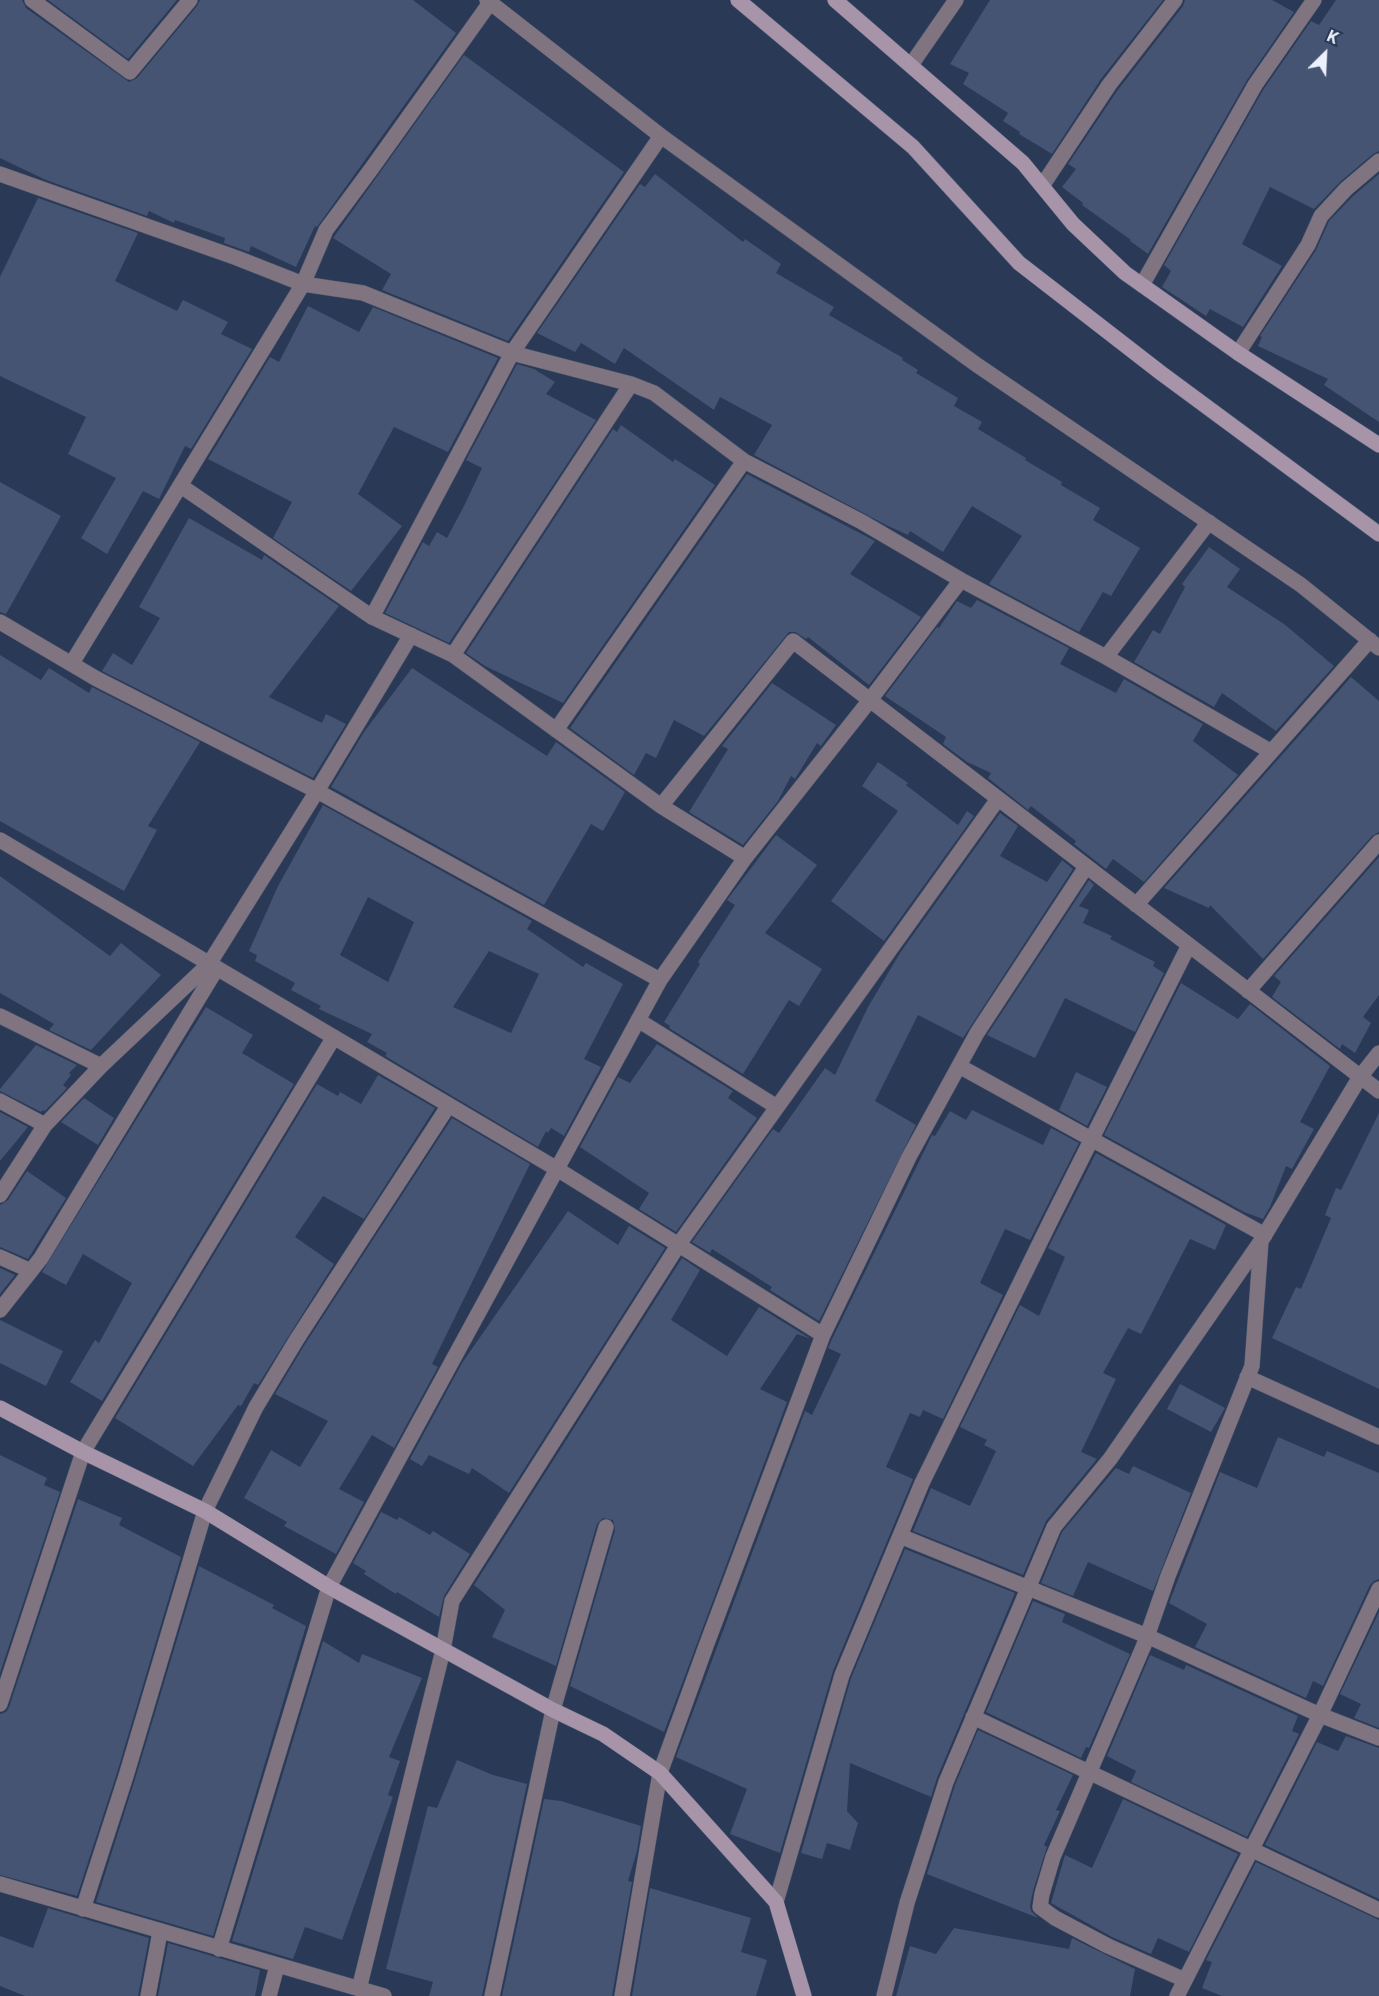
<!DOCTYPE html>
<style>
body{margin:0}
#map{position:relative;width:1379px;height:1996px;overflow:hidden;background:#2a3955;font-family:Roboto,sans-serif}
canvas{display:block}
.north{position:absolute;left:1295px;top:24px;width:60px;height:60px;-webkit-text-stroke:4px #2a3955;paint-order:stroke;rotate:24deg;font-size:16px;font-weight:700;line-height:24px;text-align:center;color:#ecf2fd}
.north::after{content:'';display:block;margin:auto;width:21px;height:27px;background:#ecf2fd;clip-path:polygon(50% 0,100% 100%,50% 72%,0 100%)}
</style>
<div id="map">
<canvas width="1379" height="1996"></canvas>
<div class="north">K</div>
</div>
<script>
const g = document.querySelector('canvas').getContext('2d');
g.lineJoin = 'round';
function fill(path, color) {
  g.fillStyle = color;
  g.fill(path, 'evenodd');
}
function toPath(rows) {
  const path = new Path2D();
  for (const r of rows) {
    path.moveTo(r[0], r[1]);
    for (let i = 2; i < r.length; i += 2) path.lineTo(r[i], r[i + 1]);
  }
  return path;
}
function stroke(path, color, width, dash) {
  g.strokeStyle = color;
  g.lineWidth = width;
  g.lineCap = dash ? 'butt' : 'round';
  g.setLineDash(dash || []);
  g.stroke(path);
}
fill(toPath([
 [0,0,22,0,26,8,129,82,137,78,197,6,200,0,413,0,456,33,317,227,315,226,296,267,251,246,249,252,224,243,225,238,175,220,174,223,149,211,147,216,46,180,0,158],
 [48,0,177,0,128,59],
 [990,0,1163,0,1101,79,1052,154,1019,134,1020,132,1003,121,1008,113,963,84,969,73,950,64],
 [1185,0,1272,0,1294,12,1247,80,1148,254,1130,241,1131,240,1082,205,1083,203,1062,187,1076,169,1068,164,1117,91,1183,6],
 [1336,0,1379,0,1379,151,1373,154,1340,182,1314,209,1270,187,1242,244,1282,266,1243,327,1210,309,1206,316,1162,287,1171,271,1164,265,1263,90,1311,21,1319,25],
 [464,55,624,172,508,341,382,290,391,274,333,238],
 [655,174,743,242,745,239,781,264,776,273,834,307,829,315,903,358,902,360,918,370,916,373,958,398,954,406,982,422,978,429,1026,458,1025,460,1062,482,1061,485,1100,508,1093,520,1140,548,1111,596,1103,592,1079,632,989,584,1022,536,972,506,943,552,910,531,908,535,886,525,754,455,772,425,720,397,714,410,624,348,615,364,581,343,575,352,537,333,640,184,645,187],
 [1379,174,1379,422,1324,385,1328,379,1258,346,1262,337,1260,336,1316,250,1329,221,1353,196],
 [38,198,138,233,115,281,177,311,183,300,228,322,221,334,252,349,191,449,185,446,159,499,143,491,107,554,81,538,116,478,68,454,86,417,0,376,0,277],
 [308,306,359,332,373,307,498,358,448,452,394,427,358,494,402,526,351,591,273,538,292,502,208,459,270,357,279,362],
 [517,364,534,369,555,382,546,394,596,420,449,643,385,613,423,542,429,546,437,532,447,538,464,506,482,468,466,460],
 [621,425,673,462,675,459,715,485,563,703,485,666,466,653,613,429,617,432],
 [747,474,875,541,850,574,921,617,869,685,808,637,806,639,795,632,789,632,704,736,674,720,656,758,646,753,634,775,570,728],
 [0,482,61,516,6,614,0,612],
 [189,518,262,560,264,555,339,606,269,697,322,723,326,714,346,724,313,778,102,671,113,653,132,665,160,618,139,607],
 [1209,547,1240,569,1227,587,1284,624,1334,666,1276,731,1222,693,1214,707,1134,662,1153,630,1160,634,1185,587,1182,584],
 [977,600,1069,648,1060,664,1116,693,1124,679,1203,724,1193,741,1238,775,1144,882,1113,859,1106,869,1074,844,1076,841,1031,806,1028,810,988,778,991,773,967,762,943,744,946,737,885,696,937,627,939,628,957,601,971,608],
 [0,655,41,680,49,668,89,693,92,687,200,742,148,826,157,830,124,891,0,821],
 [412,668,547,756,556,742,625,792,603,831,591,824,544,905,331,787,364,732],
 [1351,677,1379,701,1379,832,1372,836,1263,959,1210,905,1209,908,1164,888],
 [772,683,836,725,821,746,817,743,795,779,791,776,778,801,743,845,689,812,728,749,722,746],
 [878,762,908,783,906,785,958,825,967,811,974,816,884,941,831,901,898,811,862,786],
 [323,805,532,921,527,929,583,967,586,963,623,984,584,1059,601,1067,564,1136,551,1128,548,1133,546,1131,538,1147,385,1056,387,1053,367,1042,372,1034,319,1009,321,1006,291,990,295,983,255,961,257,955,249,951,278,886],
 [368,897,414,922,388,982,340,955],
 [489,951,539,974,511,1033,453,1007],
 [1000,813,1018,826,1000,856,1047,882,1062,860,1073,869,963,1038,918,1015,875,1101,916,1125,819,1321,770,1290,772,1287,712,1249,710,1253,692,1242,773,1129,779,1133,825,1068,835,1075,868,1007,900,953],
 [776,835,817,865,765,933,822,969,799,1006,789,1000,743,1074,669,1028,670,1026,664,1022,700,964,698,962,735,905,727,900],
 [1379,857,1379,995,1363,1017,1371,1023,1355,1053,1342,1044,1340,1049,1272,997,1281,982,1274,976],
 [0,876,110,956,121,943,161,975,91,1050,49,1030,54,1024,0,993],
 [1089,880,1094,885,1079,906,1089,910,1083,923,1112,936,1110,939,1155,962,1153,966,1164,973,1135,1032,1065,998,1035,1058,987,1035],
 [1181,983,1238,1019,1250,1004,1330,1066,1300,1122,1314,1129,1292,1169,1286,1166,1270,1207,1263,1219,1244,1212,1104,1135],
 [206,1007,253,1035,242,1053,294,1084,102,1401,70,1382,95,1340,99,1343,132,1283,83,1254,66,1285,42,1272],
 [657,1044,733,1091,728,1098,757,1118,676,1232,639,1209,649,1193,580,1147,618,1077,630,1083],
 [36,1045,77,1065,69,1073,71,1075,63,1085,67,1088,45,1111,43,1110,41,1112,0,1091,0,1089],
 [1076,1072,1107,1087,1087,1126,1059,1110],
 [378,1075,435,1108,364,1219,323,1196,295,1237,334,1264,258,1385,254,1383,241,1406,238,1405,193,1466,115,1418,317,1084,338,1096,340,1092,361,1104],
 [84,1098,114,1118,98,1145,61,1122],
 [972,1110,1043,1145,1051,1128,1079,1143,1030,1240,1005,1229,980,1283,1003,1295,943,1419,923,1410,920,1417,910,1413,886,1467,913,1479,833,1671,780,1853,730,1834,747,1789,676,1757,805,1411,812,1415,841,1354,828,1348,832,1339,932,1135,935,1136,950,1111,966,1120],
 [0,1112,28,1127,0,1161],
 [1379,1113,1379,1389,1272,1338,1296,1287,1301,1289,1331,1218,1325,1215,1336,1188,1341,1190],
 [452,1118,530,1164,432,1364,438,1367,394,1448,372,1435,339,1489,364,1502,336,1554,284,1526,287,1522,244,1498,271,1450,300,1467,328,1421,275,1394,305,1344],
 [1096,1153,1226,1225,1215,1250,1190,1239,1141,1334,1128,1328,1103,1373,1116,1379,1081,1452,1097,1459,1046,1521,1023,1575,913,1531,931,1488,970,1506,996,1451,984,1445,987,1440,960,1427,1020,1305,1039,1316,1065,1257,1048,1248],
 [27,1171,66,1198,28,1259,0,1247,0,1205,8,1200],
 [568,1211,618,1245,629,1226,665,1248,509,1493,472,1468,469,1474,429,1455,422,1466,410,1459,462,1363],
 [682,1258,700,1270,671,1320,727,1356,759,1307,811,1339,797,1334,760,1389,787,1402,664,1732,570,1686,615,1530,613,1520,603,1518,597,1524,556,1666,492,1637,505,1610,474,1585],
 [0,1268,15,1275,0,1294],
 [0,1320,63,1351,46,1386,0,1363],
 [1180,1384,1225,1408,1211,1432,1167,1409],
 [1278,1437,1324,1457,1327,1451,1379,1473,1379,1579,1374,1581,1370,1585,1323,1686,1313,1681,1306,1698,1195,1647,1207,1624,1169,1603,1220,1472,1257,1488],
 [0,1455,47,1478,44,1485,60,1492,0,1673],
 [1133,1466,1191,1493,1153,1591,1088,1562,1073,1596,1041,1583,1062,1532,1116,1468,1129,1474],
 [78,1499,122,1518,119,1525,181,1557,117,1773,77,1896,0,1875,0,1714,6,1712,9,1707],
 [381,1512,397,1520,399,1517,430,1535,433,1531,470,1554,444,1596,439,1617,397,1592,396,1594,364,1574,366,1571,353,1563],
 [905,1549,1015,1593,937,1778,931,1797,850,1763,847,1811,858,1823,850,1850,827,1843,822,1859,801,1853,851,1678],
 [199,1566,274,1605,272,1608,306,1626,213,1936,96,1902,135,1779],
 [1033,1601,1065,1614,1062,1622,1130,1654,1089,1748,1086,1747,1081,1758,986,1712],
 [1379,1612,1379,1728,1354,1718,1361,1704,1340,1694],
 [323,1641,359,1663,362,1654,422,1678,389,1757,400,1761,388,1795,393,1797,342,1940,305,1927,293,1959,232,1941],
 [1150,1655,1184,1670,1186,1665,1298,1716,1292,1731,1299,1734,1247,1837,1131,1782,1136,1771,1107,1756],
 [978,1730,1073,1775,1056,1810,1060,1811,1044,1845,1047,1847,1033,1891,1030,1906,1031,1911,1038,1918,927,1874,955,1785],
 [1346,1736,1379,1748,1379,1899,1265,1845,1317,1742,1338,1751],
 [457,1760,493,1775,527,1784,482,1996,429,1996,433,1982,386,1969,428,1806,437,1808],
 [544,1799,561,1801,641,1826,637,1851,628,1881,632,1882,612,1996,502,1996],
 [1123,1799,1238,1854,1189,1952,1158,1938,1151,1954,1112,1937,1051,1903,1065,1855,1092,1868],
 [1256,1862,1379,1920,1379,1996,1222,1996,1202,1988,1212,1962,1206,1960],
 [650,1888,751,1918,741,1952,767,1960,756,1996,632,1996],
 [48,1908,149,1938,138,1996,25,1996,0,1986,0,1936,33,1948],
 [954,1928,1069,1949,1072,1938,1135,1969,1130,1996,896,1996,910,1946,936,1954],
 [168,1943,260,1970,255,1996,158,1996]
]), '#455472');
const minor = toPath([
 [32,0,130,72,190,0],
 [487,0,661,136,977,365,1301,585,1379,648],
 [0,174,237,258,303,284,363,293,512,353,631,384,654,393,744,461,862,522,961,580,1106,657,1270,751],
 [1042,186,1109,85,1175,0],
 [1142,285,1255,85,1314,0],
 [1238,353,1308,245,1321,216,1346,189,1379,161],
 [181,486,372,617,453,655,661,806,745,858,660,980,329,1587,219,1949],
 [372,617,512,353,661,136],
 [0,622,97,679,317,791,660,980],
 [453,655,631,384],
 [1106,657,1209,522],
 [72,663,303,284,326,230,372,168,492,0],
 [556,730,744,461],
 [661,806,793,641,1379,1091],
 [0,840,557,1169,823,1335],
 [745,858,870,700,961,580],
 [1136,905,1370,640],
 [1248,991,1379,842],
 [0,1016,101,1066],
 [638,1020,777,1107],
 [959,1066,1265,1235],
 [0,1101,45,1125],
 [0,1195,45,1125,101,1066,209,964,317,791,411,635],
 [0,1257,31,1271],
 [0,1310,41,1258,217,968],
 [1247,1377,1379,1437],
 [900,1536,1147,1636,1320,1715,1379,1738],
 [0,1704,83,1452,334,1037],
 [973,1717,1379,1910],
 [0,1884,384,1996],
 [776,1902,842,1675,922,1483,1051,1220,1189,945],
 [83,1909,126,1776,205,1511,256,1407,297,1339,449,1105],
 [1185,1980,1108,1946,1055,1918,1040,1907,1042,1894,1053,1857,1144,1645,1168,1576,1252,1366,1261,1241],
 [359,1989,443,1650,452,1601,679,1244,998,799],
 [148,1996,160,1932],
 [269,1996,277,1966],
 [492,1996,553,1710,606,1527],
 [622,1996,660,1773,706,1646,823,1335,909,1157,977,1033,1086,867],
 [884,1996,907,1903,946,1782,1054,1527,1110,1459,1261,1241,1360,1077,1379,1053],
 [1177,1996,1320,1715,1379,1589]
]);
const tertiary = toPath([
 [911,65,956,0]
]);
const secondary = toPath([
 [738,0,913,147,1019,263,1161,373,1379,534],
 [835,0,1023,163,1073,224,1125,273,1238,353,1379,445],
 [0,1408,83,1452,205,1511,329,1587,553,1710,603,1734,660,1773,776,1902,804,1996]
]);
stroke(minor, '#495770', 16);
stroke(tertiary, '#495770', 16);
stroke(secondary, '#495770', 16);
stroke(minor, '#807481', 15);
stroke(tertiary, '#807481', 15);
stroke(secondary, '#a794a9', 15);
</script>
